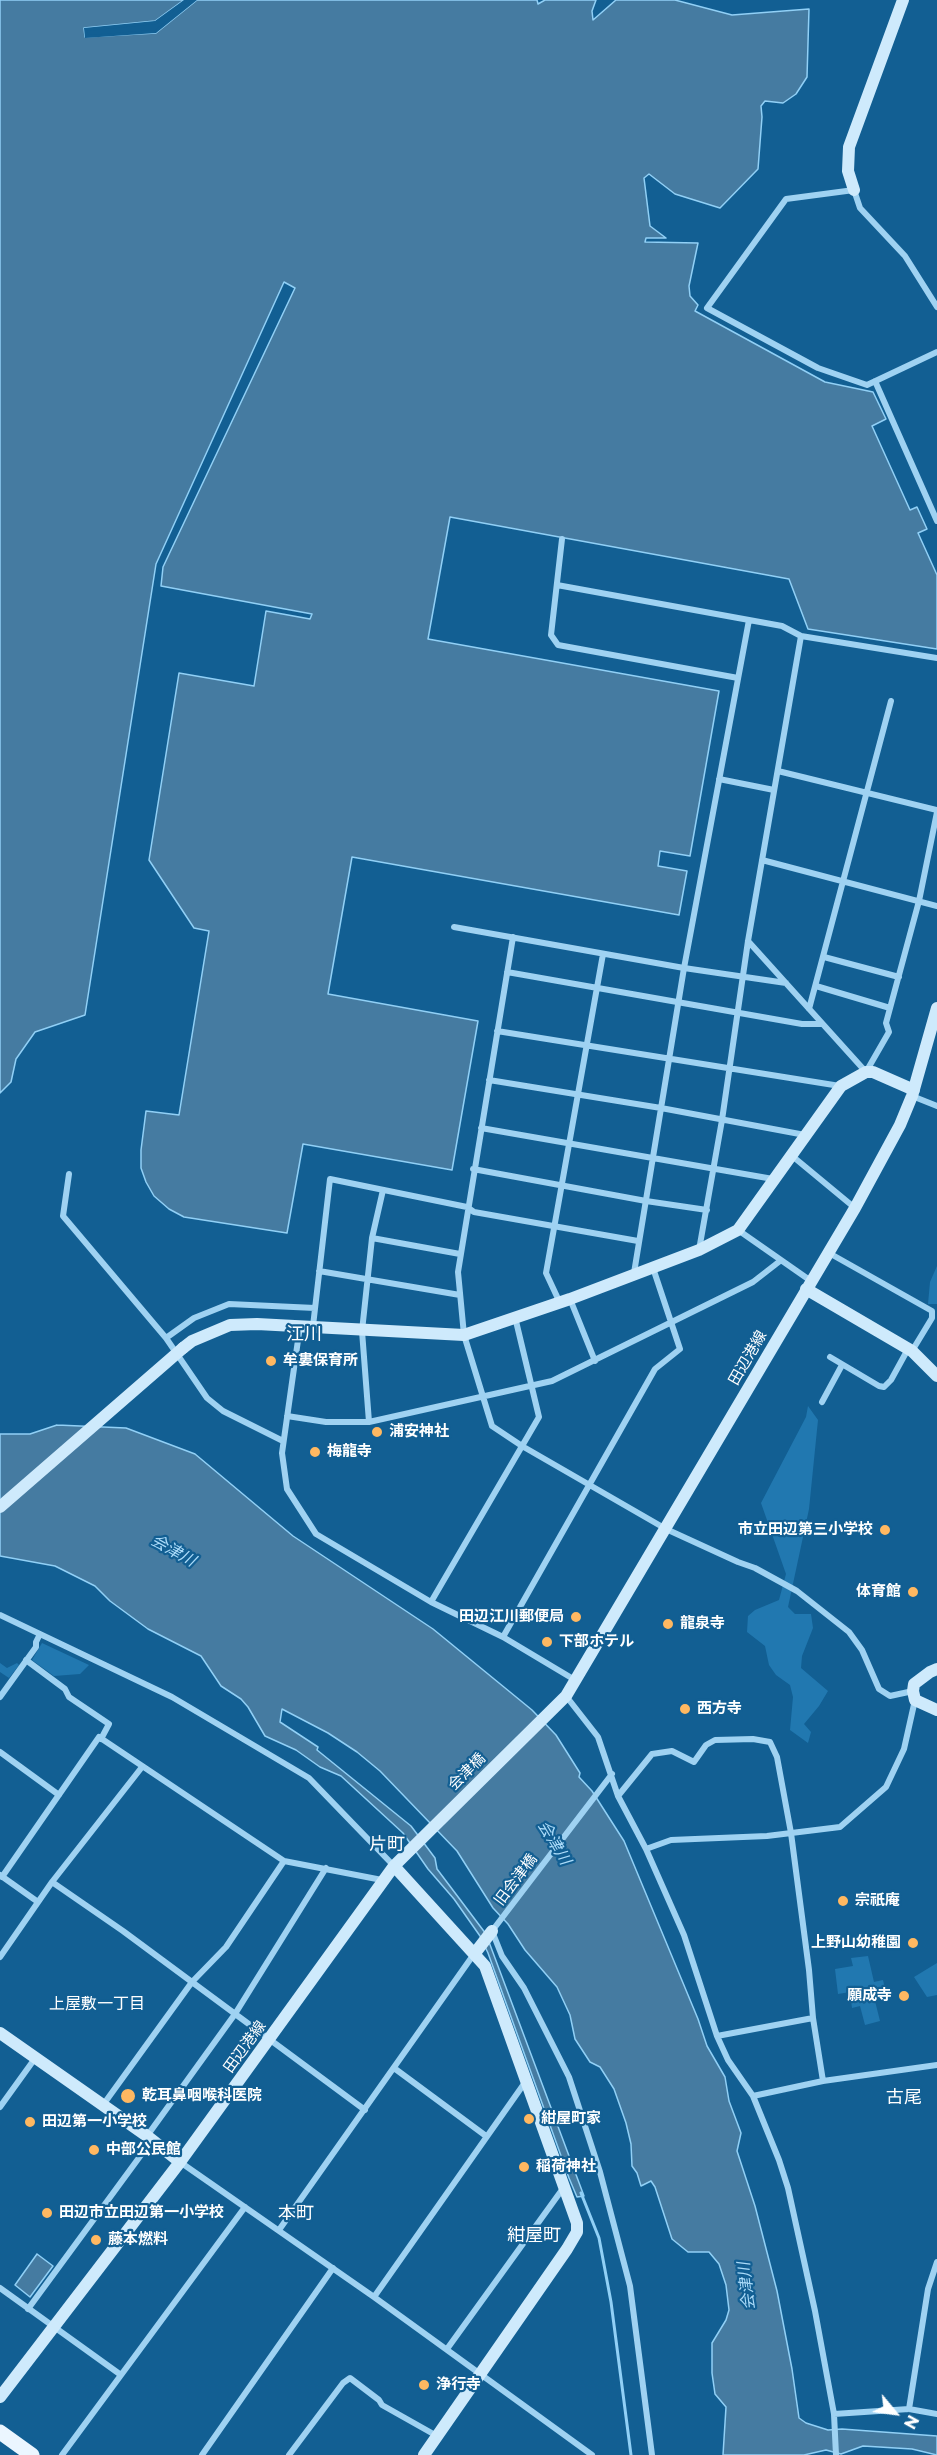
<!DOCTYPE html>
<meta charset="utf-8">
<style>
body{margin:0}
#map{position:relative;width:937px;height:2455px;overflow:hidden;background:#125f93;font-family:Montserrat,sans-serif}
canvas{display:block}
.north{position:absolute;left:865px;top:2383px;width:60px;height:60px;-webkit-text-stroke:4px #125f93;paint-order:stroke;rotate:119deg;font-size:16px;font-weight:700;line-height:24px;text-align:center;color:#fff}
.north::after{content:'';display:block;margin:auto;width:21px;height:27px;background:#fff;clip-path:polygon(50% 0,100% 100%,50% 72%,0 100%)}
</style>
<div id="map">
<canvas width="937" height="2455"></canvas>
<div class="north">N</div>
</div>
<script>
const g = document.querySelector('canvas').getContext('2d');
g.lineJoin = 'round';
function fill(path, color) {
  g.fillStyle = color;
  g.fill(path, 'evenodd');
}
function toPath(rows) {
  const path = new Path2D();
  for (const r of rows) {
    path.moveTo(r[0], r[1]);
    for (let i = 2; i < r.length; i += 2) path.lineTo(r[i], r[i + 1]);
  }
  return path;
}
function stroke(path, color, width, dash) {
  g.strokeStyle = color;
  g.lineWidth = width;
  g.lineCap = dash ? 'butt' : 'round';
  g.setLineDash(dash || []);
  g.stroke(path);
}
function write(font, color, halo, rows, align = 'center') {
  g.font = font + ' Montserrat,"Noto Sans JP",sans-serif';
  g.lineWidth = 4.5;
  g.setLineDash([]);
  g.textBaseline = 'middle';
  g.strokeStyle = halo;
  g.fillStyle = color;
  for (const [text, x, y, turn = 0] of rows) {
    g.save();
    g.translate(x, y);
    g.rotate((+turn || 0) * Math.PI / 180);
    g.textAlign = isNaN(turn) ? turn : align;
    if (halo) g.strokeText(text, 0, 0);
    g.fillText(text, 0, 0);
    g.restore();
  }
}
fill(toPath([
 [937,1266,937,1304,928,1304,930,1282],
 [808,1406,818,1420,809,1509,788,1607,795,1614,811,1614,813,1628,802,1656,801,1668,828,1691,819,1706,804,1724,811,1732,808,1743,790,1730,793,1697,790,1685,776,1675,769,1665,765,1646,747,1632,748,1616,755,1610,779,1600,786,1574,761,1503,806,1417],
 [42,1643,89,1665,80,1674,54,1676,32,1660],
 [0,1663,7,1668,17,1663,19,1665,9,1678,0,1672],
 [868,1956,874,1982,883,1980,887,1998,875,2001,880,2021,865,2025,860,2006,852,2008,850,1992,838,1994,835,1969,853,1966,851,1958],
 [937,1963,937,1995,927,1997,914,1977]
]), '#2178b0');
const water = toPath([
 [0,0,184,0,155,21,84,28,85,37,156,33,197,0,537,0,538,4,545,0,596,0,592,11,593,20,616,0,675,0,732,15,809,9,807,77,796,94,783,103,765,101,761,106,762,117,758,169,720,208,675,194,649,174,644,178,650,226,666,238,646,238,645,242,698,243,689,286,690,296,698,305,695,311,825,382,873,392,886,419,872,426,910,510,917,507,927,529,918,533,937,575,937,649,808,629,789,579,450,517,428,639,719,691,690,856,660,851,658,866,687,871,679,915,352,857,328,994,478,1021,452,1170,303,1144,287,1233,184,1217,169,1209,154,1196,146,1182,141,1168,141,1150,146,1111,179,1115,209,931,194,928,149,860,179,673,254,686,266,611,310,619,312,614,161,586,163,567,295,288,284,282,156,564,85,1015,35,1032,16,1059,11,1082,0,1093,0,0],
 [57,1425,126,1428,195,1454,293,1536,433,1629,532,1710,556,1735,580,1773,579,1777,592,1791,624,1841,698,2019,707,2046,725,2077,729,2101,741,2133,737,2151,755,2206,777,2291,792,2369,799,2418,806,2423,828,2430,842,2429,937,2436,937,2455,912,2449,863,2446,841,2454,826,2450,804,2455,723,2455,726,2407,715,2394,712,2373,712,2343,726,2320,729,2310,726,2285,719,2264,709,2252,688,2252,672,2239,655,2187,651,2181,641,2186,637,2173,632,2166,631,2144,626,2123,614,2089,600,2067,590,2062,575,2039,570,2015,557,1987,525,1950,508,1924,493,1908,457,1851,380,1771,357,1752,328,1733,282,1709,280,1722,318,1747,317,1750,411,1826,435,1858,437,1869,486,1934,584,2196,577,2197,569,2178,488,1953,480,1936,454,1899,428,1869,403,1833,341,1776,320,1767,296,1750,265,1736,248,1707,241,1699,221,1686,201,1656,148,1629,110,1601,95,1586,55,1566,0,1556,0,1434,30,1434,57,1425],
 [37,2254,53,2266,30,2297,15,2285,37,2254]
]);
fill(water, '#457ba1');
stroke(water, '#91d0f6', 1.5);
fill(toPath([
 [184,0,187,0,186,2,156,24,87,31,88,35,155,30,192,0,197,0,156,33,85,38,84,28,155,21]
]), '#125f93');
stroke(toPath([
 [581,2193,599,2238,611,2302,631,2455]
]), '#91d0f6', 3);
stroke(toPath([
 [937,307,905,256,860,208,854,190,786,199,707,308,818,368,867,385,937,352],
 [875,381,937,521],
 [562,539,551,635,558,645,738,678],
 [557,585,782,626,801,636,937,658],
 [778,771,937,810],
 [719,779,774,790],
 [762,860,937,906],
 [454,927,684,968,786,983],
 [513,937,458,1272,464,1335,492,1426,522,1446,666,1529,738,1562,755,1568,797,1591,849,1632,862,1650,879,1689,890,1696,913,1691],
 [748,941,866,1072,889,1032,886,1023,919,901,937,812],
 [824,957,899,977],
 [507,972,802,1024,822,1024],
 [816,986,890,1008],
 [809,1009,891,701],
 [497,1031,840,1086],
 [489,1080,661,1108,805,1135],
 [912,1096,937,1106],
 [481,1128,773,1179],
 [791,1155,855,1208],
 [473,1169,646,1201,707,1210],
 [69,1174,63,1216,166,1338],
 [738,1230,811,1281],
 [372,1238,460,1254],
 [699,1250,722,1120,748,941,801,636],
 [829,1253,932,1311,932,1318,912,1351],
 [319,1271,460,1295],
 [634,1273,684,968,749,620],
 [570,1299,595,1361],
 [560,1303,546,1273,603,954],
 [300,1326,282,1453,287,1489,316,1534,431,1602,503,1637,575,1680],
 [313,1326,330,1179,467,1207,474,1212,638,1241],
 [830,1357,879,1386,884,1387,891,1380,908,1349],
 [822,1402,842,1365],
 [287,1416,326,1422,369,1422,552,1381,753,1282,780,1261],
 [369,1422,362,1331,372,1238,383,1190],
 [283,1441,223,1411,207,1398,166,1338,194,1318,229,1304,315,1308],
 [431,1602,539,1417,515,1317],
 [0,1615,172,1697,309,1778,394,1866],
 [503,1637,655,1369,680,1349,653,1268],
 [26,1660,65,1689,69,1697,109,1724,101,1739],
 [566,1696,598,1737,618,1796,646,1849,684,1935,717,2036,728,2060,753,2096,779,2160,788,2188,815,2311,834,2414,836,2455],
 [0,1697,36,1647,36,1642,40,1634],
 [0,1752,59,1795],
 [612,1774,492,1931,502,1956,524,1988,569,2077,600,2172,630,2286,652,2455],
 [618,1796,652,1754,672,1751,694,1762,706,1745,715,1740,753,1739,770,1742,777,1757,791,1833,809,1970,813,2018,823,2081],
 [646,1849,671,1840,767,1836,840,1827,886,1787,904,1749,915,1700],
 [0,1875,38,1902],
 [2,1877,99,1737,284,1861,382,1880],
 [52,1882,123,1931,365,2110],
 [0,1957,52,1882,142,1767],
 [717,2036,813,2018],
 [394,2068,486,2136],
 [753,2096,823,2081,937,2065],
 [103,2105,192,1982,226,1947,284,1861],
 [0,2107,36,2057],
 [147,2136,235,2014,326,1868],
 [180,2162,374,2297,592,2455],
 [279,2230,474,1954],
 [0,2288,121,2375],
 [374,2297,526,2081],
 [28,2309,152,2140],
 [447,2349,564,2187],
 [909,2409,928,2289,937,2262],
 [834,2414,909,2409,937,2414],
 [62,2455,245,2207],
 [202,2455,333,2268],
 [289,2455,343,2383,350,2378,379,2400,382,2405,437,2436]
]), '#9fd2f2', 6);
stroke(toPath([
 [854,190,848,171,849,147,903,0],
 [806,1289,912,1351,937,1376],
 [183,1348,192,1341,230,1325,257,1324,464,1335,570,1299,699,1250,738,1230,841,1086,866,1072,873,1072,914,1090],
 [937,1669,930,1672,914,1684,913,1691,915,1700,937,1710],
 [394,1866,485,1966,577,2223,577,2232,567,2249,424,2455],
 [475,1953,492,1931],
 [0,2033,147,2136,180,2162],
 [0,2397,180,2162,394,1866,566,1696,855,1208,900,1125,912,1096,937,1008]
]), '#ceeafc', 12);
stroke(toPath([
 [0,2432,32,2455]
]), '#ebf6ff', 15);
stroke(toPath([
 [0,1507,183,1348]
]), '#ceeafc', 12);
for (const [x, y, r, color] of [
 [271,1361,6,"#ffb861"],
 [377,1432,6,"#ffb861"],
 [315,1452,6,"#ffb861"],
 [885,1530,6,"#ffb861"],
 [913,1592,6,"#ffb861"],
 [576,1617,6,"#ffb861"],
 [668,1624,6,"#ffb861"],
 [547,1642,6,"#ffb861"],
 [685,1709,6,"#ffb861"],
 [843,1901,6,"#ffb861"],
 [913,1943,6,"#ffb861"],
 [904,1996,6,"#ffb861"],
 [128,2096,8,"#ffb861"],
 [529,2119,6,"#ffb861"],
 [30,2122,6,"#ffb861"],
 [94,2150,6,"#ffb861"],
 [524,2167,6,"#ffb861"],
 [47,2213,6,"#ffb861"],
 [96,2240,6,"#ffb861"],
 [424,2385,6,"#ffb861"]
]) {
  const dot = new Path2D();
  dot.arc(x, y, r, 0, 2 * Math.PI);
  g.fillStyle = color;
  g.fill(dot);
  stroke(dot, '#125f93', 2);
}
write('15px', '#fff', '#125f93', [
 ["田辺港線",748,1358,-60],
 ["会津橋",467,1772,-45],
 ["旧会津橋",516,1880,-53],
 ["田辺港線",245,2047,-54]
]);
write('bold 15px', '#fff', '#125f93', [
 ["牟婁保育所",283,1361],
 ["浦安神社",389,1432],
 ["梅龍寺",327,1452],
 ["市立田辺第三小学校",873,1530,"right"],
 ["体育館",901,1592,"right"],
 ["田辺江川郵便局",564,1617,"right"],
 ["龍泉寺",680,1624],
 ["下部ホテル",559,1642],
 ["西方寺",697,1709],
 ["宗祇庵",855,1901],
 ["上野山幼稚園",901,1943,"right"],
 ["願成寺",892,1996,"right"],
 ["乾耳鼻咽喉科医院",142,2096],
 ["紺屋町家",541,2119],
 ["田辺第一小学校",42,2122],
 ["中部公民館",106,2150],
 ["稲荷神社",536,2167],
 ["田辺市立田辺第一小学校",59,2213],
 ["藤本燃料",108,2240],
 ["浄行寺",436,2385]
], 'left');
write('italic 16px', '#abdbf9', '#125f93', [
 ["会津川",173,1551,29],
 ["会津川",554,1843,59],
 ["会津川",747,2286,-97]
]);
write('16px', '#fff', '#125f93', [
 ["上屋敷一丁目",97,2004]
]);
write('18px', '#fff', '#125f93', [
 ["江川",304,1335],
 ["片町",387,1845],
 ["古尾",904,2098],
 ["本町",296,2214],
 ["紺屋町",534,2236]
]);
</script>
